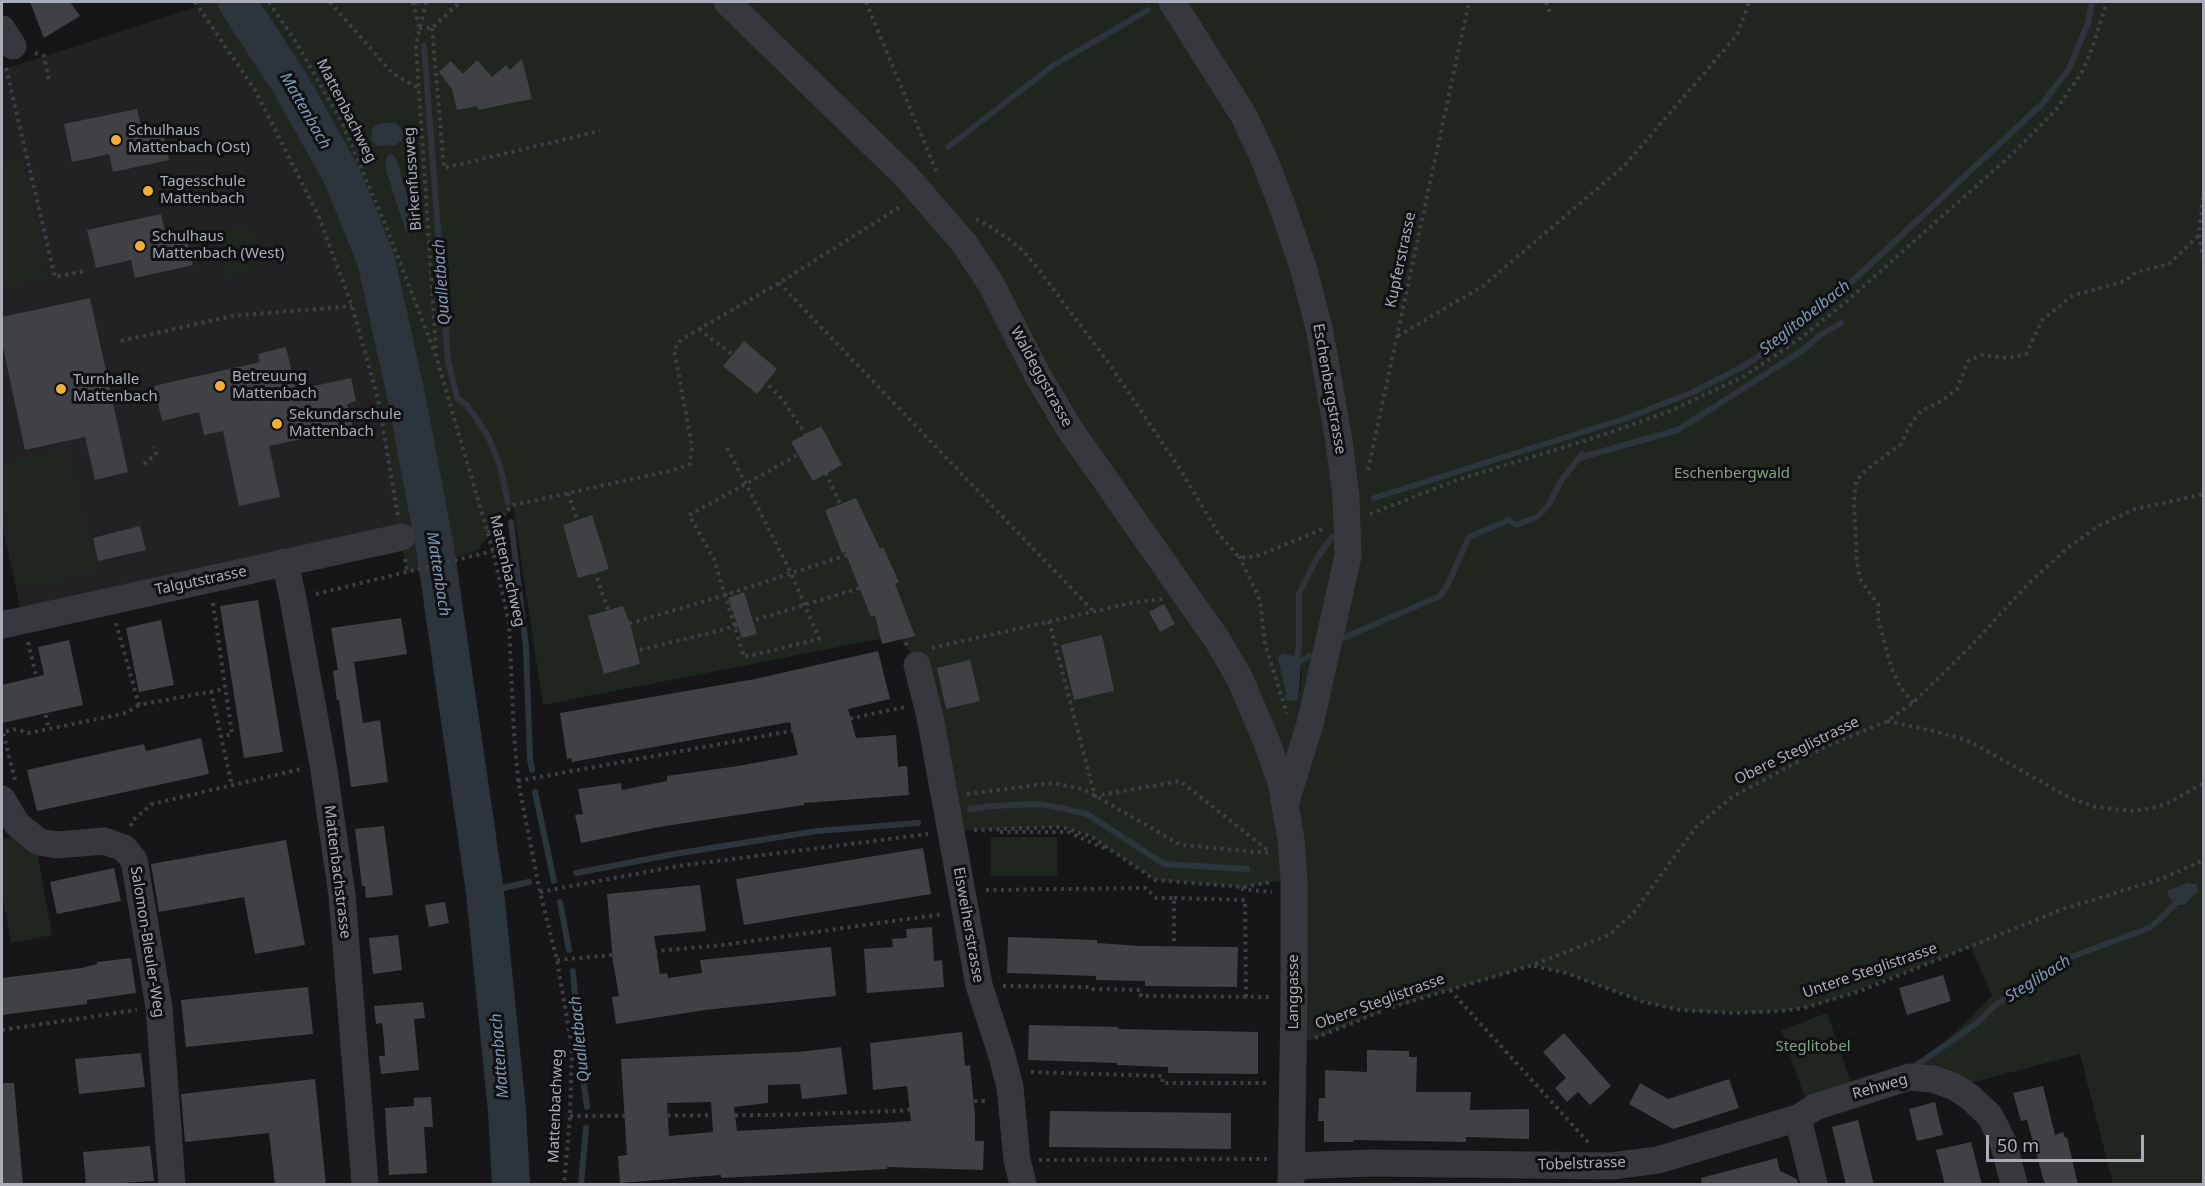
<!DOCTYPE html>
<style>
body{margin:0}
#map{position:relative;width:2205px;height:1186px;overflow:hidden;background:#161618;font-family:"Noto Sans",sans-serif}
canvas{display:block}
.frame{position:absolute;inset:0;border:3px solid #a8adb8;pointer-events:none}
.scale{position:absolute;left:1986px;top:1135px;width:158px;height:27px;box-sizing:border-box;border:3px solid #a8adb8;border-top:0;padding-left:8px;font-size:18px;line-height:21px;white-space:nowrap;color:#a8adb8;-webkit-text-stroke:4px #111113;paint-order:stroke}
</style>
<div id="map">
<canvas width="2205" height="1186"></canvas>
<div class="frame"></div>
<div class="scale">50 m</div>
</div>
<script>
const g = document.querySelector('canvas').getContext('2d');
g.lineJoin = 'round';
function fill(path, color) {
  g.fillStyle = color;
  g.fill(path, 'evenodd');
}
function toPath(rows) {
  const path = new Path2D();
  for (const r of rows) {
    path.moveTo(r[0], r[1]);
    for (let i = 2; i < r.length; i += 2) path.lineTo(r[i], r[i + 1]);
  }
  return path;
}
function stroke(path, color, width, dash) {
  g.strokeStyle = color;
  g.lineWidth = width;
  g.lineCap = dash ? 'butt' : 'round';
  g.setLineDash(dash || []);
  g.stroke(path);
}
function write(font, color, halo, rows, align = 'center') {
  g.font = font + ' "Noto Sans",sans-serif';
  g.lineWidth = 6;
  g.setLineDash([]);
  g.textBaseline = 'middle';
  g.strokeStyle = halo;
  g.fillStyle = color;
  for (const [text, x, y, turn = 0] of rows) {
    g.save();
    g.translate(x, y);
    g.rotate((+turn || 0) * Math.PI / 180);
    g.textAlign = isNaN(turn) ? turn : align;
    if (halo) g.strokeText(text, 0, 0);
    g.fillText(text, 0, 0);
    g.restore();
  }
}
fill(toPath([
 [199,6,255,90,318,215,352,306,378,399,402,537,23,621,2,525,2,70]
]), '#222225');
fill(toPath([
 [195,2,2203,2,2203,1184,2113,1184,2080,1054,1955,1087,1909,1077,1992,996,1971,947,1829,1001,1804,1008,1761,1013,1697,1012,1664,1007,1644,1002,1566,973,1533,965,1393,1007,1293,1047,1294,879,1243,887,1155,880,1092,837,1062,827,951,831,917,665,900,635,543,705,513,506,478,550,407,573,378,399,352,306,318,215,255,90],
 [1284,653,1295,657,1301,663,1302,677,1298,701,1286,694,1278,659,1279,655],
 [2189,882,2195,883,2186,904,2181,907,2175,905,2167,895,2171,888],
 [22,157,49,277,2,287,2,162],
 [253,224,262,269,223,276,214,232],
 [68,449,97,571,21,588,2,503,2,464],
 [13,836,37,851,52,935,11,943,2,894,2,839],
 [991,837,1057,837,1057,876,991,876],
 [1827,1013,1851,1083,1805,1098,1781,1030]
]), '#1e261f');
fill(toPath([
 [385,123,395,123,400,127,403,133,402,140,396,145,377,146,371,141,372,130,376,125],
 [392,154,396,158,409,201,407,208,413,228,409,234,406,232,387,173,385,162,388,155],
 [1284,653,1297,657,1301,664,1298,701,1285,700,1286,694,1278,659,1279,655],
 [2189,882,2197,885,2198,891,2184,905,2176,906,2168,896,2168,890]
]), '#2c353c');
stroke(toPath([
 [417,2,418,2],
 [424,46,448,360,457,398,467,405,488,436,500,466,508,502],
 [948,147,1054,65,1148,10],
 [416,450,420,447],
 [1579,458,1678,430,1802,351,1819,336,1841,323],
 [1374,498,1627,418,1693,392,1744,366,1771,348,1829,303,2042,104,2069,69,2088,23,2092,2],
 [511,522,526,647,530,759,532,770],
 [1343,638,1440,596,1447,586,1469,537,1509,520,1516,525,1537,517,1548,506,1561,481,1582,454],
 [1296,665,1299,644,1299,593,1317,558,1332,537],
 [1296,667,1299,662,1309,656],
 [535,792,554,881],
 [970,809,992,806,1038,804,1061,808,1087,814,1164,864,1247,869],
 [576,873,674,854,817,831,918,823],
 [485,892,529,882],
 [560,902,569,950],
 [573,971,580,1055,587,1107],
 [1914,1067,1977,1023,1994,1006,2071,957,2149,928,2158,921,2179,900],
 [581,1184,586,1128]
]), '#2c353c', 6);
stroke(toPath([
 [237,2,290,83,342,176,376,260,406,395,435,548,485,892,507,1111,511,1184]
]), '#2c353c', 38);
fill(toPath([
 [30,2,70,2,80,16,44,38],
 [522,59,532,99,478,110,477,106,457,110,452,89,439,72,451,61,463,74,477,60,492,77,506,65,510,70],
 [137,109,143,135,163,131,169,160,113,172,109,154,72,162,64,124],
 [161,214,167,241,186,237,193,265,135,278,131,260,96,268,87,230],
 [90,298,128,472,95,480,85,437,25,450,2,343,2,317],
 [744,341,777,369,757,394,723,366],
 [286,347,296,390,351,378,356,401,347,404,353,428,269,446,280,497,239,506,223,431,204,435,199,412,162,421,154,386,260,362,258,354],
 [821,426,842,465,813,481,791,442],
 [856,498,880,549,883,547,899,582,895,584,915,636,882,644,875,615,871,617,845,552,842,553,825,510],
 [592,515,609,569,578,578,563,525],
 [140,526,146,550,98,561,93,538],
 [744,592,757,634,742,638,728,598],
 [258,600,283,752,244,758,220,606],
 [1164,604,1175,624,1160,632,1149,612],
 [623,606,631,627,640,664,604,674,588,616],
 [401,618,407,654,354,662,363,723,380,720,388,782,351,787,339,700,337,700,333,671,338,670,331,628],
 [161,620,174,685,139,692,126,628],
 [1102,635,1114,691,1074,700,1061,645],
 [69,640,83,705,2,723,2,685,44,675,38,647],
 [878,651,890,699,848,709,856,738,896,735,898,767,907,766,909,795,804,803,804,805,659,827,581,843,575,815,583,814,578,789,621,783,622,790,667,781,667,776,738,766,798,755,790,722,572,762,571,758,567,759,560,713,755,679],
 [970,660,980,701,946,709,937,668],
 [201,738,209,774,37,811,27,770,144,744,146,751],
 [384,826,393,895,366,898,365,886,362,886,355,829],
 [286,840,305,945,255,954,244,897,159,912,151,864],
 [923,848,931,894,744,925,736,879],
 [114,868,121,901,57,914,50,882],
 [700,885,706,931,654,936,660,974,667,973,668,978,702,973,700,960,831,947,836,996,705,1010,616,1024,612,997,619,996,613,962,607,894],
 [445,902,449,923,429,927,425,905],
 [932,927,934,961,942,960,944,987,867,993,864,949,893,947,892,939,907,938,906,929],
 [398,935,402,970,373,974,369,938],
 [1008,937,1097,940,1097,943,1141,946,1238,947,1237,987,1145,986,1145,981,1096,980,1096,976,1007,973],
 [131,958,136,993,87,1000,87,1004,2,1015,2,978,82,968,97,964,97,962],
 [1943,975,1951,1001,1907,1015,1899,988],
 [308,987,313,1034,186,1047,181,1000],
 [423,1002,425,1018,414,1019,419,1070,381,1074,379,1056,385,1056,384,1040,382,1023,376,1024,374,1006],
 [1029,1025,1118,1027,1118,1029,1258,1032,1258,1074,1168,1073,1168,1067,1117,1065,1117,1063,1028,1060],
 [962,1032,965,1066,970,1065,975,1115,975,1141,984,1141,983,1170,887,1167,887,1169,721,1178,721,1175,620,1183,618,1156,627,1155,621,1059,798,1052,841,1047,847,1094,802,1099,800,1084,768,1085,768,1103,734,1107,737,1131,883,1123,911,1121,907,1086,873,1090,870,1043],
 [711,1102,713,1132,669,1136,667,1103],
 [1564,1033,1611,1086,1590,1105,1578,1092,1567,1102,1555,1088,1566,1078,1543,1052],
 [1367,1050,1409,1051,1409,1057,1417,1057,1416,1092,1471,1092,1470,1110,1529,1109,1529,1139,1466,1137,1466,1142,1354,1140,1353,1142,1324,1142,1324,1121,1318,1121,1319,1098,1325,1098,1325,1070,1367,1072],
 [141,1053,145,1087,79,1094,75,1059],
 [315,1079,326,1185,275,1185,269,1133,185,1142,181,1094],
 [1729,1079,1739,1108,1673,1129,1629,1104,1640,1083,1668,1099],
 [2,1083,14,1083,23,1185,2,1185],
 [2043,1086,2055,1135,2063,1132,2065,1138,2067,1137,2078,1185,2045,1185,2027,1120,2021,1121,2013,1093],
 [431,1097,433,1127,424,1127,427,1173,389,1175,385,1108,414,1106,414,1098],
 [1935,1102,1943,1135,1917,1141,1909,1109],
 [1050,1111,1231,1113,1231,1149,1049,1147],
 [1858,1120,1870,1169,1874,1185,1846,1185,1832,1127],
 [1971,1142,1982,1185,1945,1185,1936,1150],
 [150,1146,154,1181,86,1185,83,1152],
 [1777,1158,1780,1171,1797,1179,1798,1185,1702,1185,1701,1178]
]), '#404145');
stroke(toPath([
 [195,2,255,90,318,215,352,306,378,399,398,516],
 [269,2,296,42,342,123,386,226,436,356,493,551,509,623,514,733,518,781,540,892,557,960,572,1048,570,1116,564,1184],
 [330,2,392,73,418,88],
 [413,2,419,27],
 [426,2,416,45,436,350],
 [866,2,937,173],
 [1546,2,1550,12],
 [419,28,432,28,460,2],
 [432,28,444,168,600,131],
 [35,53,44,56,49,81],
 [6,68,55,277,85,271],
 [2204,190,2199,235,2204,263],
 [976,219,991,227,1010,240,1024,252,1039,270,1108,362,1180,469,1218,533,1238,556,1246,558,1260,555,1325,528],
 [779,283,1093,611],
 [699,329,760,376,783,400,813,446,907,646],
 [1398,336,1483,286,1625,165,1737,35,1749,2],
 [121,341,232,316,352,306],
 [727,448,746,484,791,573,819,639,744,657,714,559,689,515,746,484,813,446],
 [144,464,156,454,154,446],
 [1368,470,1469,2],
 [568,493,623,654,718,631,877,583],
 [1370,514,1457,480,1597,437,1670,411,1743,377,1798,340,1847,301,2011,155,2055,111,2082,72,2092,48,2107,2],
 [488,533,499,518,513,505,674,470,690,464,692,446,674,349,682,339,779,283,903,205],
 [1239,556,1260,600,1265,644,1287,714],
 [405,559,407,573],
 [316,594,493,551],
 [213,603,232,734,222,737],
 [1049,621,1095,796,1180,781,1270,852],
 [116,623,139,705,225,689],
 [615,628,725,595,862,550],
 [28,642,49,729,126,713,139,705],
 [932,648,1131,603,1162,599],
 [211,691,232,786],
 [1913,703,1901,688,1891,667,1878,618,1878,604,1861,581,1857,564,1854,503,1856,481,1866,470,1901,444,1912,422,1921,411,1943,400,1957,389,1968,361,1982,355,2008,358,2026,354,2042,320,2072,296,2125,281,2136,272,2169,264,2199,235],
 [1887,721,1933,731,1963,739,1978,746,2070,798,2096,807,2131,811,2148,809,2166,804,2204,783],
 [15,780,3,732,17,729,28,733,49,729],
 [518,781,791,731,905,707],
 [967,794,1052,783,1083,789,1181,845,1268,853],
 [131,826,132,821,152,804,301,769],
 [974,830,1062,827,1092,837,1155,880,1243,887,1272,882],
 [1000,832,1068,832,1106,849],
 [1241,889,1272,892],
 [986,890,1146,888,1156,898,1174,898,1174,946],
 [540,892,678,866,928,834],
 [1174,898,1245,900,1246,997],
 [557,960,723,945,943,914],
 [1534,966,1566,973,1644,1002,1680,1010,1733,1013,1782,1011,1804,1008,1860,991,2063,909,2161,879,2204,860],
 [1003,986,1092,987,1093,989,1141,990,1141,996,1272,997],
 [1450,990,1588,1142],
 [2,1030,137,1010],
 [1315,1038,1392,1007,1533,965,1609,935,1634,912,1696,827,1732,797,1825,747,1887,721,1913,703,1969,648,2030,582,2070,546,2100,525,2135,509,2204,494],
 [1031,1072,1163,1076,1162,1083,1269,1083],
 [570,1116,777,1115,899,1111,973,1101,988,1101],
 [1039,1160,1269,1159]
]), '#3d3f44', 4, [3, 4.5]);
stroke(toPath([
 [727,2,906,176,964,243,991,284,1038,376,1069,428,1218,641,1240,679,1266,740,1281,782,1291,839,1294,879,1294,997,1291,1184],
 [1172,2,1244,116,1264,159,1283,208,1304,270,1320,332,1339,442,1346,497,1348,556,1310,724,1286,801],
 [2,29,13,46],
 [285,562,293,599,323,764,342,895,365,1184],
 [2,625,402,537],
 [917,665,930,717,979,985,1002,1056,1010,1087,1017,1160,1023,1184],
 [2,799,17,824,39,842,57,845,104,841,124,848,134,860,159,1007,172,1184],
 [1798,1118,1814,1184],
 [1291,1166,1372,1163,1612,1166,1658,1160,1798,1118,1815,1107,1909,1077,1933,1079,1955,1087,1970,1097,1990,1116,2003,1142,2014,1184]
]), '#37383d', 27);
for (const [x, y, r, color] of [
 [116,140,6,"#f2b134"],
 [148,191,6,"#f2b134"],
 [140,246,6,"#f2b134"],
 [220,386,6,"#f2b134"],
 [61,389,6,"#f2b134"],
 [277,424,6,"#f2b134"]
]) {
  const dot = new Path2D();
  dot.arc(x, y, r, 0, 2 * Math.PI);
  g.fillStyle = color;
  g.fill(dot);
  stroke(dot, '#111113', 2);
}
write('15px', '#a8adb8', '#111113', [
 ["Mattenbachweg",346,111,63],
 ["Birkenfussweg",413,179,-94],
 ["Kupferstrasse",1401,260,-78],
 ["Waldeggstrasse",1041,377,61],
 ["Eschenbergstrasse",1329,389,80],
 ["Mattenbachweg",507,571,77],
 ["Talgutstrasse",201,581,-12],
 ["Obere Steglistrasse",1797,751,-26],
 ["Mattenbachstrasse",337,872,83],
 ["Eisweiherstrasse",968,925,80],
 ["Salomon-Bleuler-Weg",147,942,81],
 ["Untere Steglistrasse",1870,971,-19],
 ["Langgasse",1294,992,-90],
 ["Obere Steglistrasse",1380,1002,-20],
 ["Rehweg",1880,1087,-16],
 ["Mattenbachweg",556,1106,-88],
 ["Tobelstrasse",1582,1164,-2]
]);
write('15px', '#a8adb8', '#111113', [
 ["Schulhaus",128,131],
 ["Mattenbach (Ost)",128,148],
 ["Tagesschule",160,182],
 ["Mattenbach",160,199],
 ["Schulhaus",152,237],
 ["Mattenbach (West)",152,254],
 ["Betreuung",232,377],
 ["Mattenbach",232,394],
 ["Turnhalle",73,380],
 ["Mattenbach",73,397],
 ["Sekundarschule",289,415],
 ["Mattenbach",289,432]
], 'left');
write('15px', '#7fa381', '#111113', [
 ["Eschenbergwald",1732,474],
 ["Steglitobel",1813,1047]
]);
write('italic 16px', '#7f9bb3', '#111113', [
 ["Mattenbach",305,111,60],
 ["Qualletbach",442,282,-94],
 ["Steglitobelbach",1805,318,-38],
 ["Mattenbach",438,574,81],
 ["Steglibach",2038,979,-32],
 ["Qualletbach",580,1039,-96],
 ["Mattenbach",500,1056,-95]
]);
</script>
